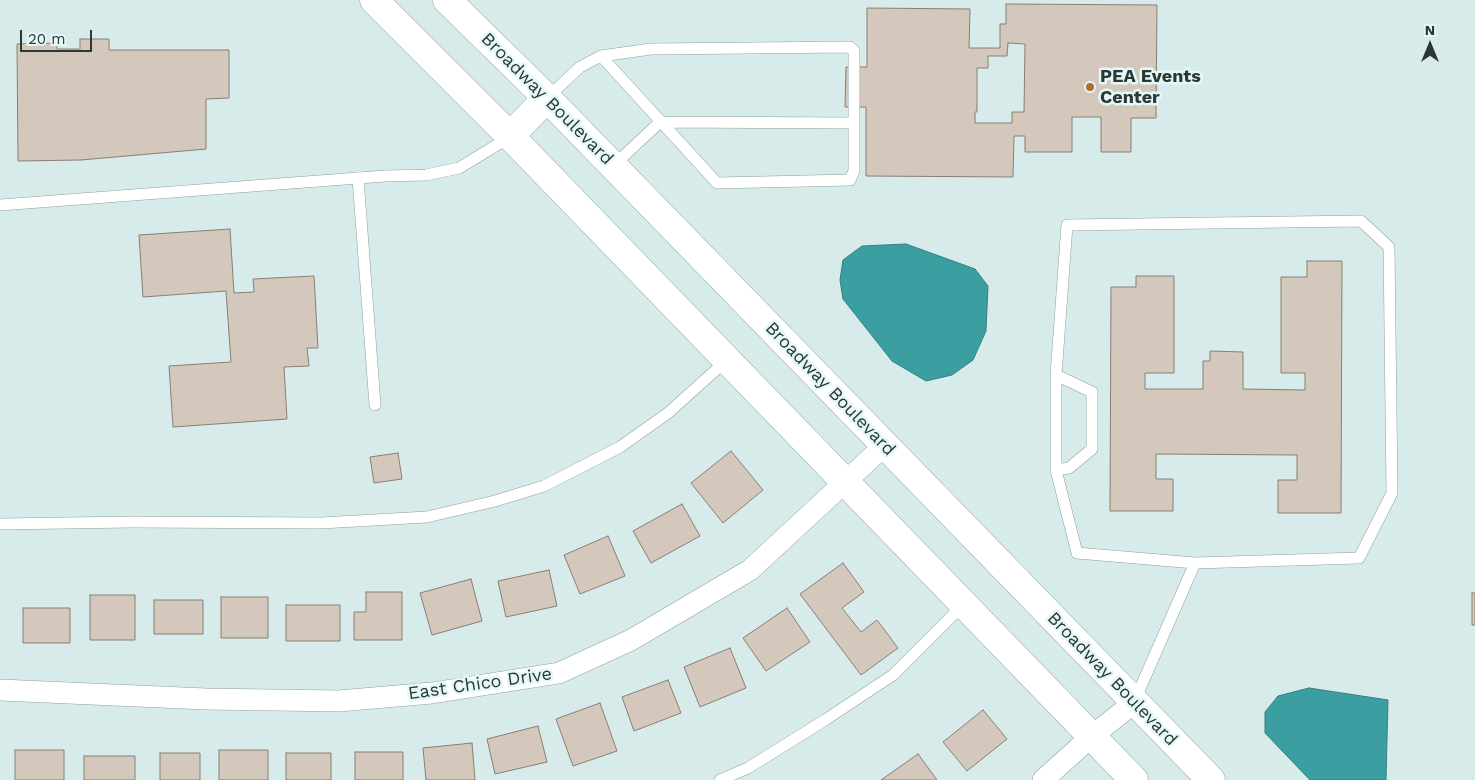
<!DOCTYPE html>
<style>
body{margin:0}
#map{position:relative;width:1475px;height:780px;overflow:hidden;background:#d7ebeb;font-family:"Work Sans",sans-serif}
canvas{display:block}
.north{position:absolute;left:1405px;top:20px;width:50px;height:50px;-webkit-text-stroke:4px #e4f8f8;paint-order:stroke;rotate:0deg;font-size:14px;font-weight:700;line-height:20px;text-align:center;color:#2e3636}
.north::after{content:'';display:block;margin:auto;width:18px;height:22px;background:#2e3636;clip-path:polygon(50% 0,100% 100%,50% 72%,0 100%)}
.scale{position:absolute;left:20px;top:30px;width:72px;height:22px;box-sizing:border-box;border:2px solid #2e3636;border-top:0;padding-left:6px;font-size:15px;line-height:18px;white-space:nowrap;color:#2e3636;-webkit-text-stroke:4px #e4f8f8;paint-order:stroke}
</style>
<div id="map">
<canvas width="1475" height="780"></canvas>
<div class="north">N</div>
<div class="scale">20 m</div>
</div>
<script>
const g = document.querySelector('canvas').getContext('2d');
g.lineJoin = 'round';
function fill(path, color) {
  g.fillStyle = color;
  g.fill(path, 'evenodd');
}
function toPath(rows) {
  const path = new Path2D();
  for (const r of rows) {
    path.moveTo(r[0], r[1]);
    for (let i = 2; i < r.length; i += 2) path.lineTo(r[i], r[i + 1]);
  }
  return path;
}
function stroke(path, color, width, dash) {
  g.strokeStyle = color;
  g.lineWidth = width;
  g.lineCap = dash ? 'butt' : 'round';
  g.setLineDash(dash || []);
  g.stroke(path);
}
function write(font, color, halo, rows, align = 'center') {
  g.font = font + ' "Work Sans",sans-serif';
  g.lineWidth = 5;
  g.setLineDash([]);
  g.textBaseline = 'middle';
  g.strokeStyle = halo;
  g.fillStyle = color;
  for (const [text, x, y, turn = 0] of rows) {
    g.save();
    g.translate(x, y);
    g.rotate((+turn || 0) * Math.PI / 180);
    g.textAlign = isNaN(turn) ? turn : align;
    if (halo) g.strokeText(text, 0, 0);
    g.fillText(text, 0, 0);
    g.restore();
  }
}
const water = toPath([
 [906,244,975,269,988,286,986,331,973,360,952,375,926,381,892,361,843,299,840,280,843,260,862,246,906,244],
 [1309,688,1388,700,1386,780,1310,780,1265,733,1265,712,1278,696,1309,688]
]);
fill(water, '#3b9ea0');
stroke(water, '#377f80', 1);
const building = toPath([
 [1006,4,1157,5,1156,118,1131,118,1131,152,1101,152,1101,117,1072,117,1072,152,1025,152,1025,136,1014,136,1013,177,866,176,866,107,845,107,846,67,867,67,867,8,970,9,969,48,1000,48,1000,24,1006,24,1006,4],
 [1008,43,1025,44,1024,112,1012,112,1012,123,975,123,975,112,977,112,977,68,988,68,988,56,1007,56,1008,43],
 [80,39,109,39,109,50,229,50,229,98,206,99,206,149,81,160,18,161,17,44,57,43,57,49,80,49,80,39],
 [230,229,234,293,254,292,253,279,314,276,318,348,307,348,309,366,284,367,287,419,173,427,169,366,231,362,226,291,143,297,139,235,230,229],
 [1307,261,1342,261,1341,513,1278,513,1278,480,1297,480,1297,455,1156,454,1156,479,1173,479,1173,511,1110,511,1111,287,1136,287,1136,276,1174,276,1174,373,1145,373,1145,389,1203,389,1203,361,1210,361,1210,351,1243,352,1243,389,1305,390,1305,373,1281,373,1281,277,1307,277,1307,261],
 [731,451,763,490,723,523,691,483,731,451],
 [398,453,402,479,374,483,370,457,398,453],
 [682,504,700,536,651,563,633,531,682,504],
 [608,536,625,576,580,594,564,555,608,536],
 [843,563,864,592,842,608,861,632,877,620,898,648,861,675,800,594,843,563],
 [549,570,557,606,506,617,498,581,549,570],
 [471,579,482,621,432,635,420,593,471,579],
 [366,592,402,592,402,640,354,640,354,612,366,612,366,592],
 [1472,593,1475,593,1475,625,1472,625,1472,593],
 [90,595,135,595,135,640,90,640,90,595],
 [221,597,268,597,268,638,221,638,221,597],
 [154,600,203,600,203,634,154,634,154,600],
 [286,605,340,605,340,641,286,641,286,605],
 [23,608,70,608,70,643,23,643,23,608],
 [787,608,810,642,766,671,743,638,787,608],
 [730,648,746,688,700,707,684,667,730,648],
 [668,680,681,713,634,731,622,697,668,680],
 [600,703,617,751,573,766,556,719,600,703],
 [983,710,1007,739,967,771,943,742,983,710],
 [538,726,547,762,495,774,487,739,538,726],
 [472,743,475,780,426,780,423,748,472,743],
 [15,750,64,750,64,780,15,780,15,750],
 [219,750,268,750,268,780,219,780,219,750],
 [355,752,403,752,403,780,355,780,355,752],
 [160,753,200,753,200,780,160,780,160,753],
 [286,753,331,753,331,780,286,780,286,753],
 [918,754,937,780,881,780,918,754],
 [84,756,135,756,135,780,84,780,84,756]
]);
fill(building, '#d4c8bc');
stroke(building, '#887e73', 1);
const service = toPath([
 [547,98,580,67,601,56,651,49,850,47,854,51,854,171,850,180,717,183,601,56],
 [613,166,660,122,854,123],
 [358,178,375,405],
 [0,205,385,176,426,175,459,168,510,137],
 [1056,375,1056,470,1069,468,1092,449,1092,392,1056,375,1067,225,1361,221,1389,247,1392,493,1359,558,1195,563,1135,700],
 [1056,470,1077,553,1195,563],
 [0,524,132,522,321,523,427,517,495,501,544,486,620,447,668,413,727,360],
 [720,780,748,768,825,720,893,675,964,604]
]);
const minor = toPath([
 [0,690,206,699,339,701,432,693,559,673,631,640,750,570,885,445],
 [1043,780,1092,736,1135,702]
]);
const primary = toPath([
 [374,0,510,136,1134,780],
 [447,0,547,98,1211,780],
 [510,136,547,98]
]);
stroke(service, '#8ea0a0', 12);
stroke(minor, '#8ea0a0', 22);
stroke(primary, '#8ea0a0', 29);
stroke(service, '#fff', 11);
stroke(minor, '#fff', 21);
stroke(primary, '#fff', 28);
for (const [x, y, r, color] of [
 [1090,87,5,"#a7712c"]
]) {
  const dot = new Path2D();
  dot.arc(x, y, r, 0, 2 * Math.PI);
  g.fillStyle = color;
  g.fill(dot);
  stroke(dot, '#e4f8f8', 2);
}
write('bold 18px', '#2e3636', '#e4f8f8', [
 ["PEA Events",1100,77],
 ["Center",1100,98]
], 'left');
write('18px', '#2e3636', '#e4f8f8', [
 ["Broadway Boulevard",547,99,45],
 ["Broadway Boulevard",830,389,46],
 ["Broadway Boulevard",1112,679,46],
 ["East Chico Drive",480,684,-8]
]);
</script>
